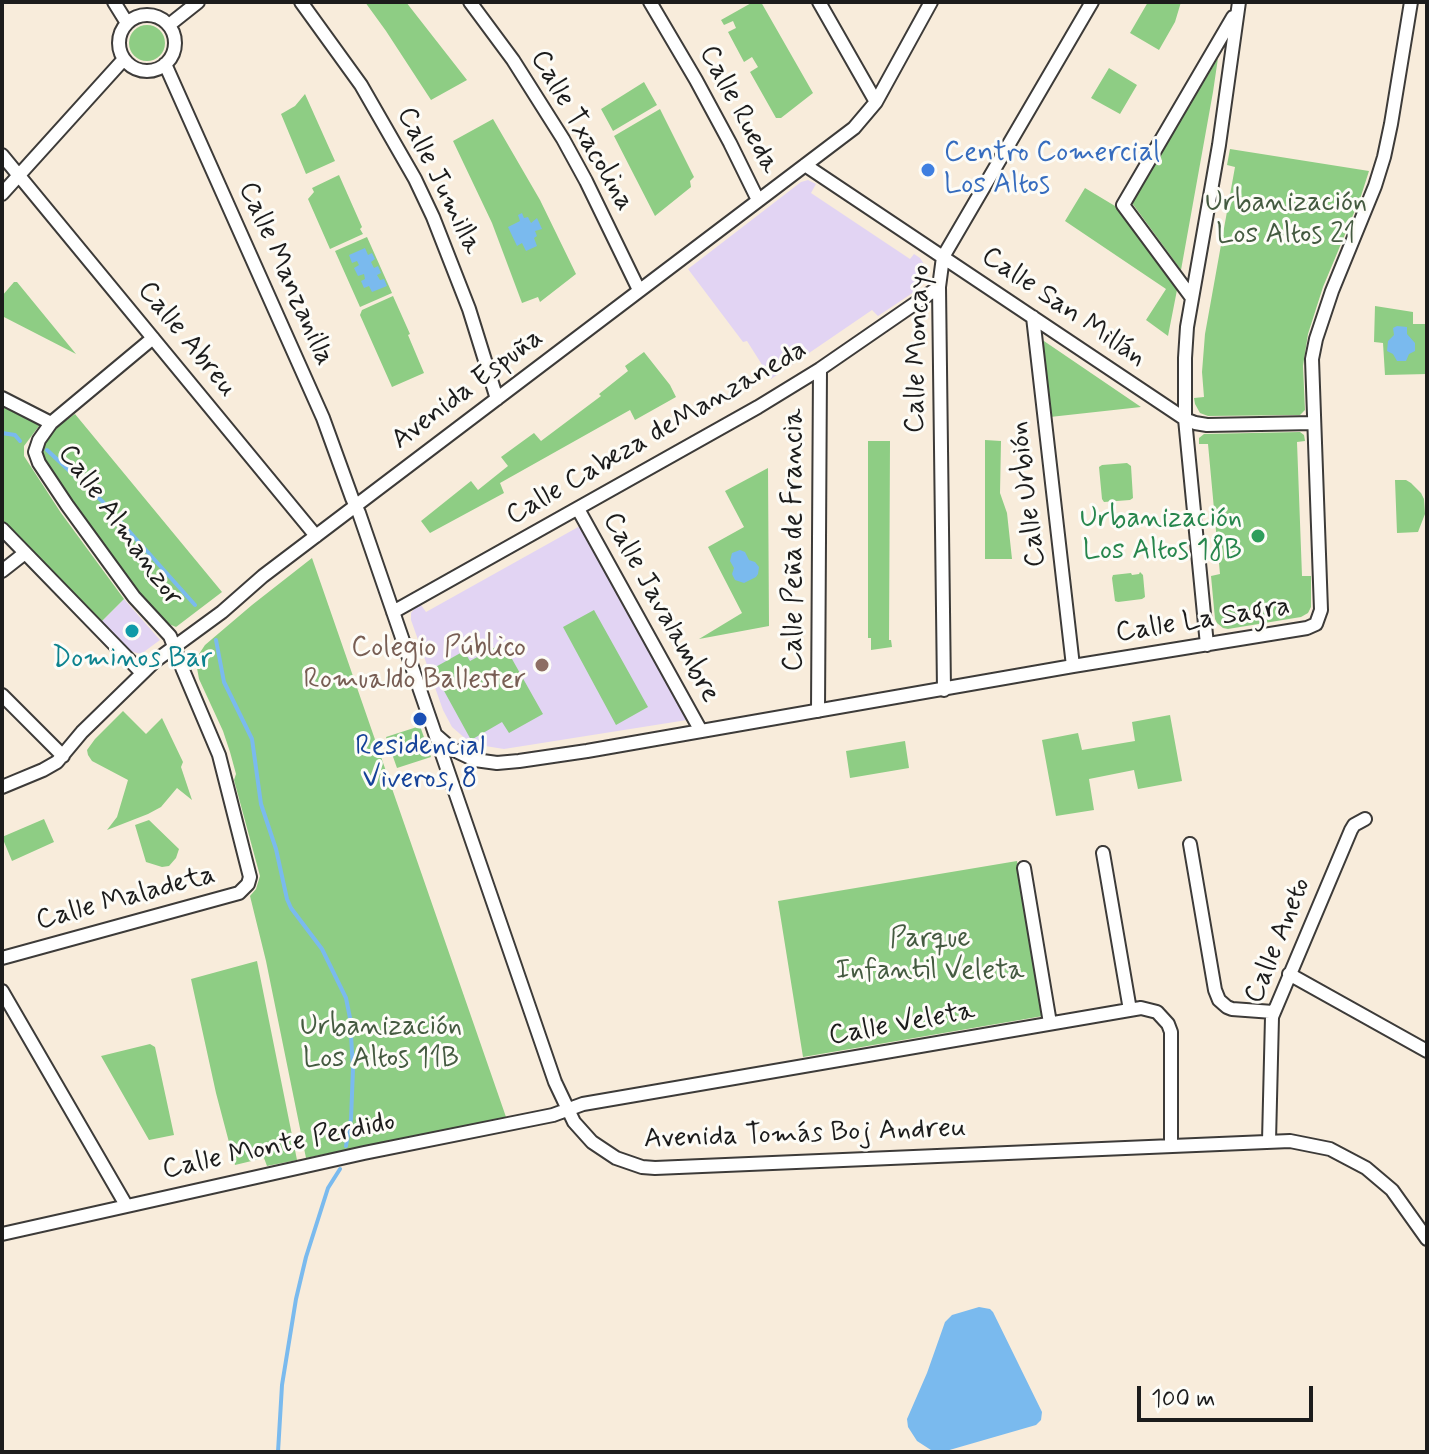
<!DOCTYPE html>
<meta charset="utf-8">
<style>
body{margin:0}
#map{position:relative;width:1429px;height:1454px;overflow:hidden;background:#f8ecdb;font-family:Mynerve,sans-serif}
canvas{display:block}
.frame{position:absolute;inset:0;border:4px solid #1c1c1c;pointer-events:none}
.scale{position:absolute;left:1137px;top:1386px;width:176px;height:36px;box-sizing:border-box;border:4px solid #1c1c1c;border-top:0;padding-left:10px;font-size:24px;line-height:28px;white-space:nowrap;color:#1c1c1c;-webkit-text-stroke:6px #fdfcf7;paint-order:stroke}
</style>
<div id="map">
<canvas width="1429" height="1454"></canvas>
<div class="frame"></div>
<div class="scale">100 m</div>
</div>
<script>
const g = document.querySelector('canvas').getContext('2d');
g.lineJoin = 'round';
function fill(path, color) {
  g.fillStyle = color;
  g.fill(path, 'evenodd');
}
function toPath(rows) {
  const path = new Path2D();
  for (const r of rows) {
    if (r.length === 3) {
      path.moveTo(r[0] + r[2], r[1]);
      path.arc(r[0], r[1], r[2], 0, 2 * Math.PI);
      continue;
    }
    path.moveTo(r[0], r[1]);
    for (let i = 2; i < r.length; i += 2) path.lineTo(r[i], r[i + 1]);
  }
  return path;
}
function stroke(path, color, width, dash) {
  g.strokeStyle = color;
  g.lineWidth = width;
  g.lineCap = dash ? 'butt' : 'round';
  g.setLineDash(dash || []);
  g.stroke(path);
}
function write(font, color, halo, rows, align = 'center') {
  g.font = font + ' Mynerve,sans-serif';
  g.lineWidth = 6;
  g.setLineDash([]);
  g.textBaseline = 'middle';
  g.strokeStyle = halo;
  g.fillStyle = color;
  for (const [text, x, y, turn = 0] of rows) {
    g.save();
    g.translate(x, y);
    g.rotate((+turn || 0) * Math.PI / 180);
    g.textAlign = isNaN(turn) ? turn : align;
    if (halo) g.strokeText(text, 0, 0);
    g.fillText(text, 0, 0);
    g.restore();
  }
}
fill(toPath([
 [808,180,816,184,811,193,910,259,914,254,920,258,926,267,927,274,924,282,917,290,878,316,872,310,771,379,747,341,743,342,688,269,801,182],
 [580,526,687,720,504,749,479,745,467,740,452,727,443,710,411,620,411,613,415,608,421,605,426,612],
 [124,599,160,640,141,654,129,651,101,622]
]), '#e2d4f3');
fill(toPath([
 [365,2,406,2,467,80,431,100,386,31],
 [753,2,761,2,813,93,781,118,776,118,750,72,758,67,752,57,744,62,728,32,736,28,733,21,724,25,721,20],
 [1148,2,1181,2,1175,22,1159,50,1130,33],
 [147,43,18],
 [1218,58,1213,92,1181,270,1132,203],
 [1109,68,1137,85,1120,114,1091,98],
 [644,82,657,105,613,131,601,109],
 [305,94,335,161,306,174,281,114,295,106],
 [660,109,694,177,690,181,691,187,655,216,614,136],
 [493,119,540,200,576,274,540,302,538,297,522,303,492,223,453,141],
 [1230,149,1369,171,1361,196,1323,287,1308,334,1303,366,1305,410,1300,415,1208,416,1200,413,1195,404,1194,398,1204,397,1202,372,1205,334,1235,167,1227,165],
 [339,175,362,227,360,229,363,234,330,249,308,199,314,192,312,188],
 [1085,188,1115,206,1177,290,1168,336,1146,320,1166,289,1065,221],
 [367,237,392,293,360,307,335,251],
 [14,282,17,282,76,354,2,316,2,296],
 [393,296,410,334,408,335,424,373,392,387,360,315,362,310],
 [1375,306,1413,312,1413,324,1427,324,1427,374,1385,375,1383,343,1374,342],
 [1041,339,1141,407,1050,417],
 [644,352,670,385,676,397,635,420,630,410,500,483,504,493,430,533,421,521,471,481,478,490,508,466,501,457,534,433,541,441,601,396,599,394,628,371,625,366],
 [2,402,42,422,24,446,24,456,61,513,124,599,101,622,2,520],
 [75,414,222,592,176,627,164,622,145,603,59,486,39,451,53,430],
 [1300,432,1304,435,1305,441,1297,442,1302,576,1311,576,1311,607,1308,613,1301,617,1228,629,1223,628,1217,623,1215,619,1211,576,1220,574,1208,444,1199,444,1199,438,1204,434],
 [985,440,1001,441,1000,493,1007,513,1012,559,985,559],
 [868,441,890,441,889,640,891,640,892,647,871,650,871,638,868,638],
 [1127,463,1131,466,1133,498,1130,500,1104,502,1102,499,1099,467,1102,465],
 [768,468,769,626,699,639,742,613,708,547,744,527,725,491],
 [1395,480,1406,480,1411,483,1421,493,1424,499,1425,514,1418,532,1397,533],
 [312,558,506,1117,306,1158,266,961,250,896,256,889,260,876,234,780,236,774,230,752,223,731,199,679,197,668,199,654,205,645,252,605],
 [1140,572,1143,575,1145,597,1142,599,1118,602,1115,601,1112,578,1113,575,1131,573,1132,575,1139,574],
 [594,610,648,707,616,725,563,627],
 [503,643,543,714,509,733,502,722,471,740,432,669,464,651,470,661],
 [123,711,146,734,162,718,183,762,181,767,192,800,177,788,161,807,148,814,107,830,117,817,128,780,92,761,88,755,87,750,95,739],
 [1170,715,1182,781,1138,789,1134,770,1089,779,1094,810,1056,816,1042,740,1078,733,1082,750,1135,741,1132,722],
 [420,726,431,757,397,768,386,737],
 [905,741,909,768,850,778,846,751],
 [44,819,54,842,12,861,2,837],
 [149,820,179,849,176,858,169,866,162,867,146,862,135,825],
 [1017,861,1043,1016,803,1057,778,901],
 [257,961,297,1160,267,1166,264,1158,235,1165,216,1093,191,979],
 [150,1044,155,1047,174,1135,149,1140,101,1056]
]), '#8ecd84');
fill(toPath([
 [522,213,524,218,528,217,531,223,537,218,542,229,535,231,537,236,534,238,537,246,526,251,522,243,517,246,508,227,520,221,518,215],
 [365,248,368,255,372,253,375,259,371,262,374,268,378,266,381,273,377,275,380,280,384,279,387,286,372,292,369,286,364,288,361,281,365,279,364,274,358,276,354,268,359,265,357,261,352,263,349,255],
 [1397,326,1407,327,1407,334,1415,343,1415,351,1409,354,1406,361,1397,361,1393,354,1387,351,1388,341,1394,335,1393,328],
 [740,550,745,552,749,560,755,562,759,567,758,574,756,577,744,583,735,580,732,574,734,568,730,561,732,553],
 [979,1307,990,1309,993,1312,1042,1412,1041,1420,1036,1425,946,1451,934,1452,917,1441,908,1427,907,1419,927,1373,945,1322,952,1315]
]), '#7abaee');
stroke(toPath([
 [2,433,15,435,20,441],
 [47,450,103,502,195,605],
 [216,640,224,682,252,739,261,804,276,849,287,899,291,908,322,949,346,998,350,1018,353,1069,351,1119,346,1146],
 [278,1452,282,1385,296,1299,306,1257,328,1188,340,1169]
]), '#7abaee', 4);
const minor = toPath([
 [114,2,127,23],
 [301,2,361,85,415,179,433,217,469,309,497,399],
 [470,2,513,60,563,139,586,181,639,290],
 [650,2,696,80,730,143,758,200],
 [819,2,876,102],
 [147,43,28],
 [169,25,198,2],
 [165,64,323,418,352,498,359,513,555,1082,574,1122,592,1142,616,1158,642,1167,655,1168,1290,1141,1330,1149,1366,1168,1392,1190,1427,1239],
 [2,155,316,536],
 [805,165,1185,419,1195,423,1207,425,1314,423],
 [2,194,124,59],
 [1192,298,1123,205,1233,17],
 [1033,317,1073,666],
 [2,398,51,423],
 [578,509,701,731],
 [2,529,142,673],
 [2,571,25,553],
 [393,612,758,407,820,369,939,287],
 [1207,645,1185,419,1185,358,1187,327,1219,145,1239,2],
 [944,690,939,287,943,257,1092,2],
 [2,695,63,756],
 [818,711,820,369],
 [437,736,452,749,475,760,497,763,519,761,587,751,1073,666,1307,628,1316,624,1321,610,1312,359,1316,339,1332,291,1375,186,1384,157,1391,124,1411,2],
 [2,787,43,770,57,762,82,732,155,661,222,612,263,576,854,128,876,102,931,2],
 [1190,844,1215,990,1219,1000,1227,1007,1232,1009,1273,1012],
 [1103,853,1130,1010],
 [1024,868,1050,1023],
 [2,958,239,893,248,884,250,877,219,755,183,670,170,636,134,597,67,505,39,463,35,452,39,440,51,423,153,338],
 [1289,974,1427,1051],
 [2,991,126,1205],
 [1269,1141,1272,1017,1351,830,1354,825,1365,819],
 [2,1234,364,1153,553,1115,583,1104,1141,1008,1157,1012,1168,1024,1171,1032,1171,1145]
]);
stroke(minor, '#3d3b39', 16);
stroke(minor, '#fff', 12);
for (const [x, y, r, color] of [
 [928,170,8,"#3f7fe0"],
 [1258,536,8,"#2e9e5b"],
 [132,631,8,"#0f9aa8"],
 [542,665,8,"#8d6e63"],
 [420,719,8,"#1a4fb4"]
]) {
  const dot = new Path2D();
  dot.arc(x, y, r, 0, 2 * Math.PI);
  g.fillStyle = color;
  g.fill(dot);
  stroke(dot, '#fdfcf7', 3);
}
write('28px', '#1c1c1c', '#fdfcf7', [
 ["Calle Rueda",738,110,62],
 ["Calle Txacolina",581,131,60],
 ["Calle Jumilla",438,181,64],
 ["Calle Manzanilla",285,274,66],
 ["Calle San Millán",1063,308,34],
 ["Calle Abreu",186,340,51],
 ["Calle Moncayo",919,349,-88],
 ["Avenida Espuña",468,390,-37],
 ["Calle Cabeza deManzaneda",657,434,-30],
 ["Calle Urbión",1029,494,-97],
 ["Calle Almanzor",119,526,54],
 ["Calle Peña de Francia",795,540,-90],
 ["Calle Javalambre",660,608,61],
 ["Calle La Sagra",1203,621,-9],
 ["Calle Maladeta",126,899,-15],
 ["Calle Aneto",1279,941,-68],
 ["Calle Veleta",902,1025,-10],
 ["Avenida Tomás Boj Andreu",805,1135,-2],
 ["Calle Monte Perdido",279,1147,-12]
]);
write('28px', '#366cbe', '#fdfcf7', [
 ["Centro Comercial",944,154],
 ["Los Altos",944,186]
], 'left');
write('28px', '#445a40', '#fdfcf7', [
 ["Urbanización",1286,204],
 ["Los Altos 21",1286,236],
 ["Parque",930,940],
 ["Infantil Veleta",930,972],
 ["Urbanización",381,1028],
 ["Los Altos 11B",381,1060]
]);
write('28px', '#27864d', '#fdfcf7', [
 ["Urbanización",1242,520],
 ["Los Altos 18B",1242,552]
], 'right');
write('28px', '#785e54', '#fdfcf7', [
 ["Colegio Público",526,649],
 ["Romualdo Ballester",526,681]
], 'right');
write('28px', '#0d838f', '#fdfcf7', [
 ["Dominos Bar",132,660]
]);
write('28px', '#164399', '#fdfcf7', [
 ["Residencial",420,748],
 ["Viveros, 8",420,780]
]);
</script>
